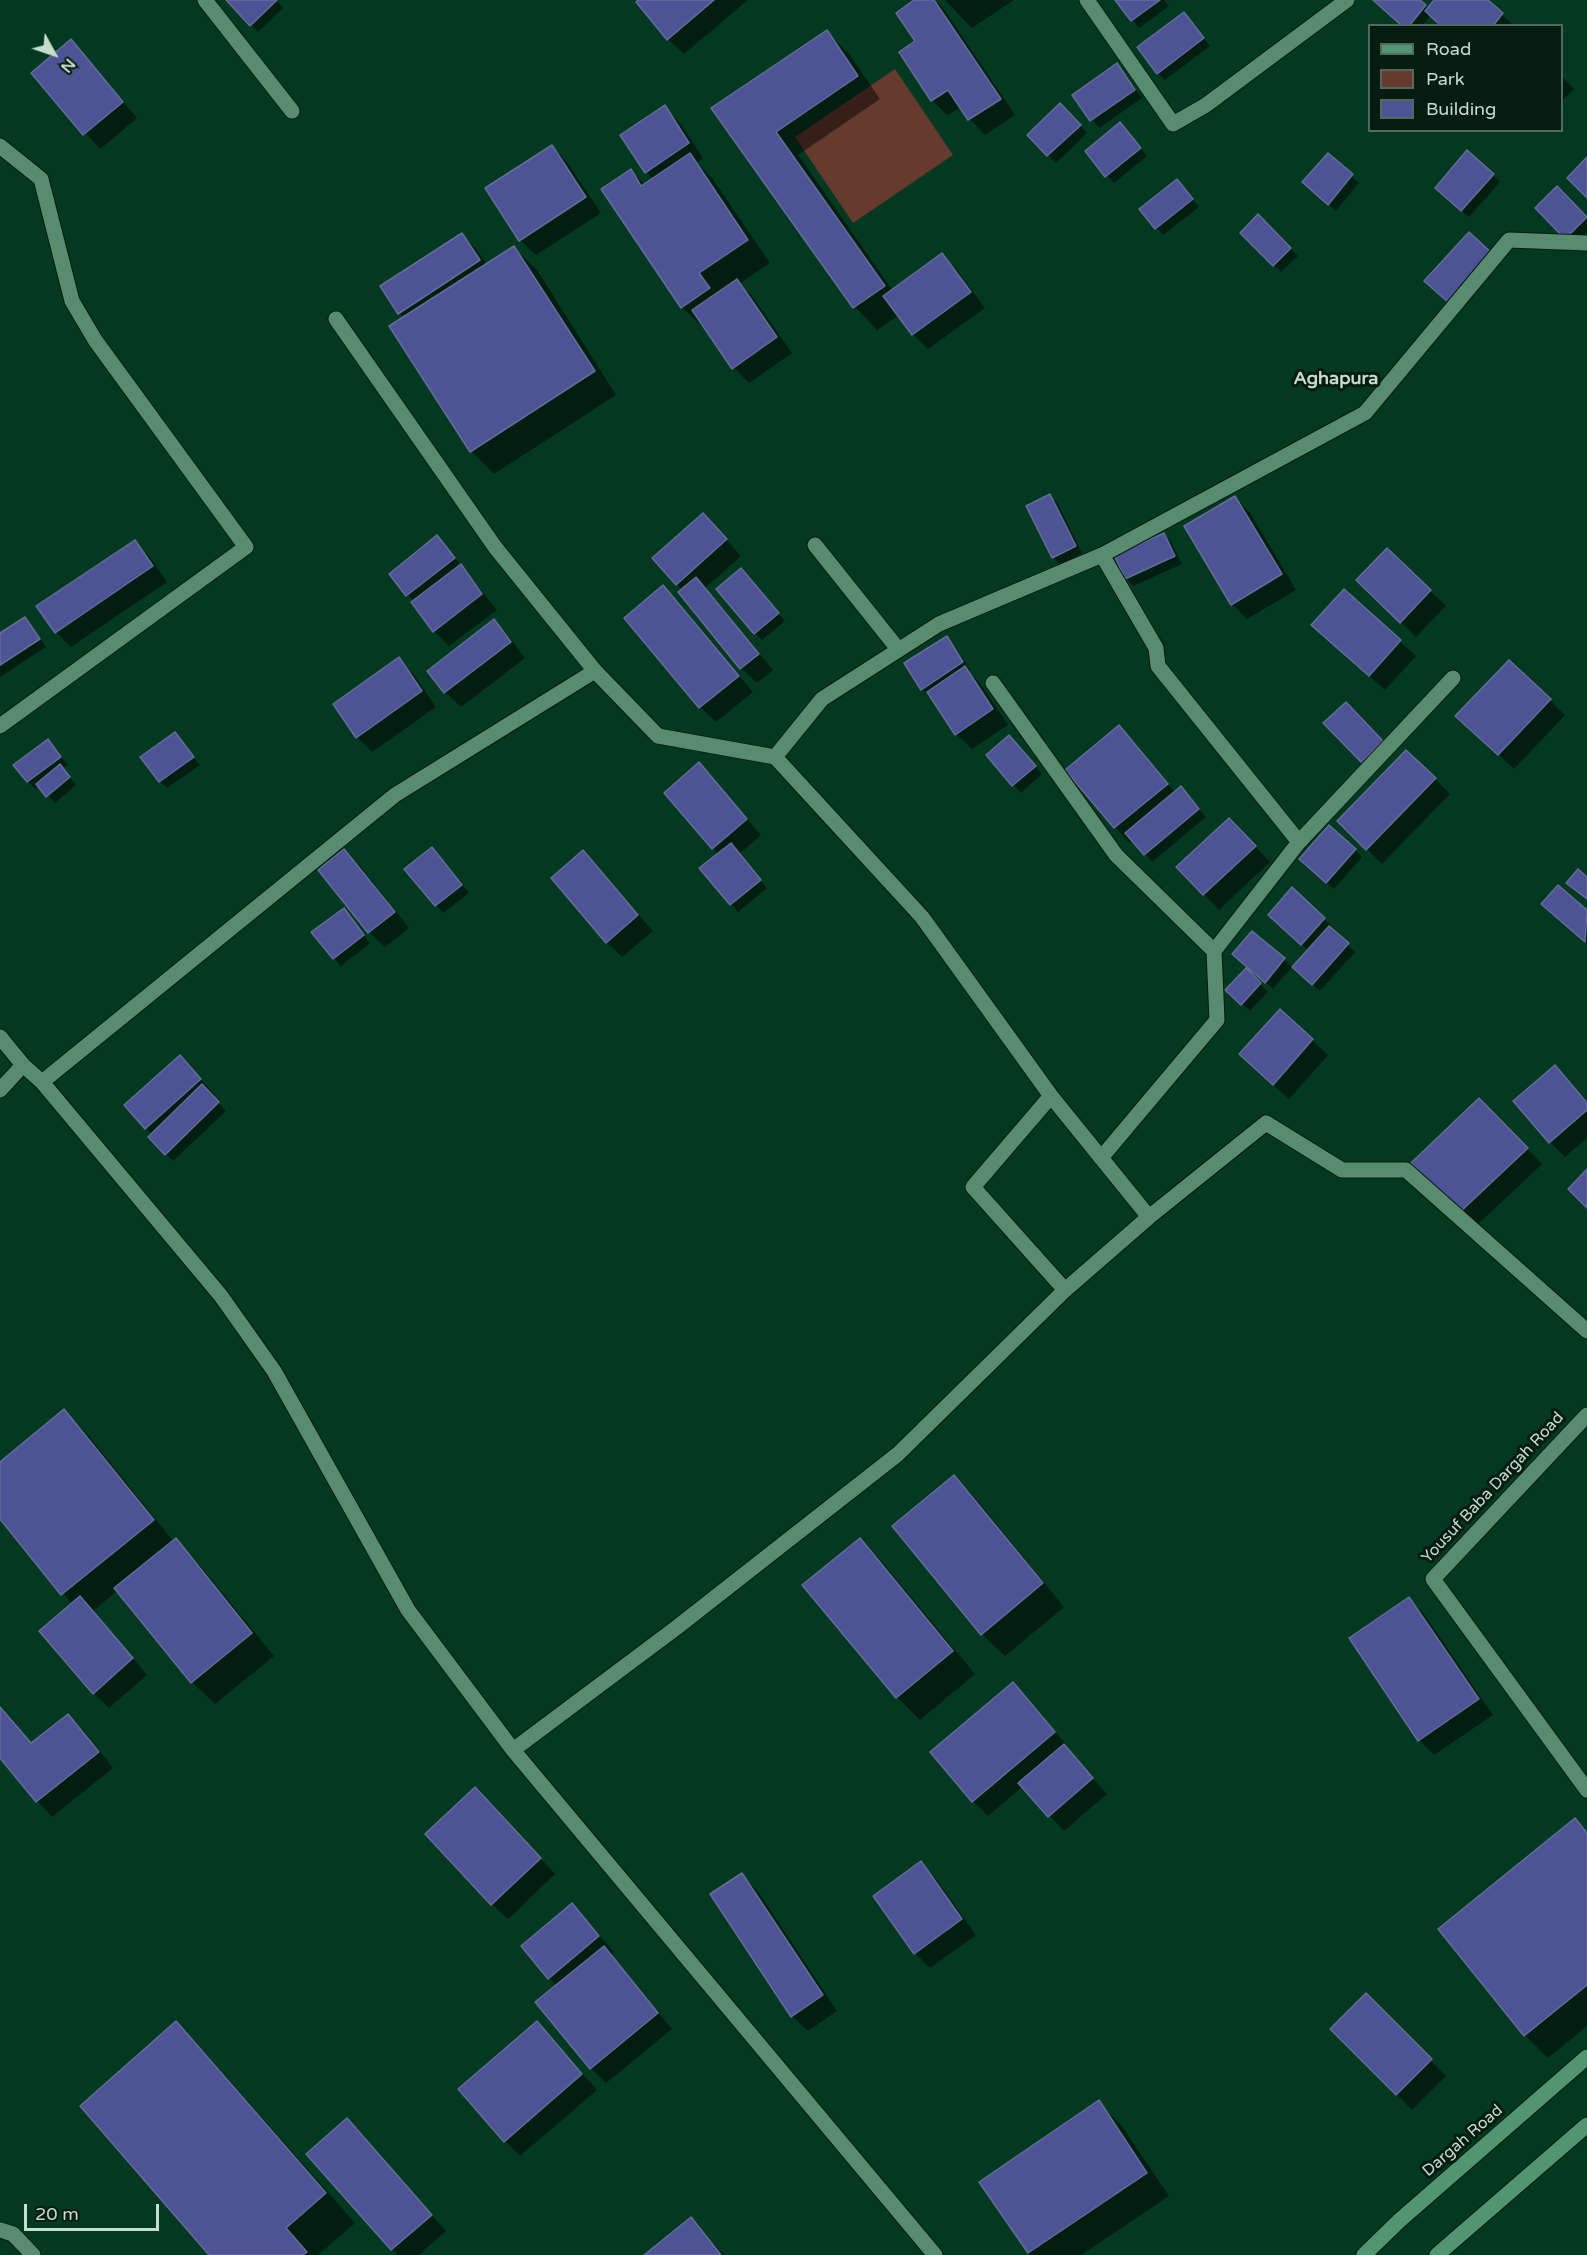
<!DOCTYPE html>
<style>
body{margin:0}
#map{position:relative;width:1587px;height:2255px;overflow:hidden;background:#023920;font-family:"Varela Round",sans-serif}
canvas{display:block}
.legend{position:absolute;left:1368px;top:24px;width:195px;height:108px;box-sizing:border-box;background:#071c11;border:2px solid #53695c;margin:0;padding:8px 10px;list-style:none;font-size:18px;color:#c4ddcd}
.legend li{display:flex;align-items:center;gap:12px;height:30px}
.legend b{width:30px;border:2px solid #53695c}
.north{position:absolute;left:24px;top:24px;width:60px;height:60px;-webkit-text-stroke:4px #071c11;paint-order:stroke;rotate:130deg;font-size:16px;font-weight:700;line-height:24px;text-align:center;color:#c4ddcd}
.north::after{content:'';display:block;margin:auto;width:21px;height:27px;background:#c4ddcd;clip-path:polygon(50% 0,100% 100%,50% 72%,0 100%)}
.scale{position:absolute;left:24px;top:2204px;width:135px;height:27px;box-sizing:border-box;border:3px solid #c4ddcd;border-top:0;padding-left:8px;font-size:18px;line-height:21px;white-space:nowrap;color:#c4ddcd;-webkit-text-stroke:4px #071c11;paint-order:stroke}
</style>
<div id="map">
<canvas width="1587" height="2255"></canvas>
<ul class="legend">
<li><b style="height:8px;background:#529570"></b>Road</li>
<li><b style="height:16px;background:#663b2e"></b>Park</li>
<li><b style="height:16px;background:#4d5394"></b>Building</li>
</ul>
<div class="north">N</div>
<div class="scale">20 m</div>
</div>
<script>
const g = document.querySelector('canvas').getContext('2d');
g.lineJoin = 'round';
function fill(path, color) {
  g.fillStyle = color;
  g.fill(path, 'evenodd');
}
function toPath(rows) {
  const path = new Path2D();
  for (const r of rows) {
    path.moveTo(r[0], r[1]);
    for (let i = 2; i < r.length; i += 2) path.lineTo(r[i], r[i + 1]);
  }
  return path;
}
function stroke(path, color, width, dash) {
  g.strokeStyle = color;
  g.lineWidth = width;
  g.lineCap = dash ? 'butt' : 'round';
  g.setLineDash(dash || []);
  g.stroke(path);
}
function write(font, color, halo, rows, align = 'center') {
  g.font = font + ' "Varela Round",sans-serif';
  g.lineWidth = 6;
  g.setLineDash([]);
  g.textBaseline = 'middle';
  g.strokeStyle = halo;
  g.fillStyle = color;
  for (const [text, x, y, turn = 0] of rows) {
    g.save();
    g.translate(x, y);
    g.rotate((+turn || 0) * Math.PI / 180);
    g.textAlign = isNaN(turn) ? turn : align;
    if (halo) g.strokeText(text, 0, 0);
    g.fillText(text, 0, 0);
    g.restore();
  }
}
fill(toPath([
 [895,69,953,155,853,223,795,137]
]), '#663b2e');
fill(toPath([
 [228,0,276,0,283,8,258,32],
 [640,0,748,0,684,54,668,39],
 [917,0,935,0,943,8,1015,115,985,135,970,119,961,107,947,115,932,100,917,42],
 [945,0,1014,0,972,28],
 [1117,0,1164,0,1169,6,1139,28],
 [1375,0,1418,0,1428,9,1436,0,1486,0,1514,26,1441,26,1431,15,1422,26,1403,26],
 [1184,14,1210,46,1165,80,1158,73],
 [827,32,849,54,880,99,798,155,893,291,942,255,957,270,985,308,928,349,913,334,899,315,877,330,855,307,713,109],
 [71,41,137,118,100,149,33,73],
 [1117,65,1142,98,1099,128,1074,95],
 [1562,76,1574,89,1562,101],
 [1060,105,1087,133,1056,163,1029,135],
 [665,107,680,123,703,158,697,163,712,178,770,263,739,284,752,296,792,353,749,383,734,368,707,329,705,330,682,307,603,190,631,171,645,185,654,179,646,172],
 [1127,131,1147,156,1114,183,1087,152],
 [552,146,567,162,601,213,536,255,520,240],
 [1328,155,1359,183,1336,211,1312,190],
 [1493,175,1500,182,1469,217,1444,195],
 [1557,188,1587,219,1587,232,1573,245,1537,208],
 [1184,189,1199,207,1163,235,1142,210],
 [1258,217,1298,256,1281,272,1242,233],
 [461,234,477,250,487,265,514,248,537,270,616,395,494,474,471,451,404,318,399,313],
 [1050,496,1058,504,1082,553,1060,565,1053,557],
 [1235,497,1250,513,1296,590,1247,619,1232,604],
 [718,530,741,556,705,588,773,670,757,683,741,668,677,584],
 [1164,535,1171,542,1182,564,1133,586,1126,578],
 [135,542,150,557,167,582,71,647,56,632],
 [444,544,497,610,449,646,434,631,414,602,391,574],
 [1387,550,1446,606,1416,637,1358,580],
 [748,577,785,621,762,640,755,633],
 [663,587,678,602,753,692,716,722,700,707,626,618],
 [1344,591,1416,656,1385,690,1329,640],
 [25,618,46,647,0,677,0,634],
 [494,621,509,637,525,658,461,707,445,692],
 [946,638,954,645,970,670,968,671,980,683,1008,725,972,749,956,734,931,695,929,696,922,689],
 [399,659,414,675,436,707,372,752,357,737],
 [1550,700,1565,715,1514,769,1473,731],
 [1346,704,1389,749,1369,769,1326,723],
 [1118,727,1176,793,1188,796,1206,817,1152,862,1133,840,1130,843,1115,827],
 [175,734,200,765,167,788,160,781],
 [48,741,68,765,62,769,76,785,55,803,39,786,35,789,28,781],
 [1017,744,1042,774,1021,793,988,756],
 [1407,752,1450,794,1382,864,1339,821],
 [699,764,761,835,739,854,767,888,738,912,702,869,719,854,713,848],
 [1244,835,1270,862,1219,910,1204,894],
 [1355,850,1362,857,1334,889,1308,867],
 [344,851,360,866,409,928,385,947,369,932,320,870],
 [583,852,653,931,622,957,607,942],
 [439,856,469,893,443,913,436,905],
 [1558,887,1587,912,1587,943,1551,912],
 [351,917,370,943,341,966,334,958],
 [1324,919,1331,926,1330,928,1355,952,1320,991,1301,974,1309,951,1277,922],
 [1252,933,1292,967,1273,989,1242,961],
 [1246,970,1268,992,1250,1011,1235,998],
 [1280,1011,1328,1055,1289,1099,1256,1069],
 [195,1073,215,1095,213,1097,226,1111,173,1161,150,1137,152,1134,146,1128],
 [1570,1083,1587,1102,1587,1138,1565,1157,1550,1142],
 [1479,1100,1542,1164,1475,1227,1460,1212],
 [64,1411,87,1434,174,1542,176,1540,198,1563,274,1656,215,1704,192,1682,118,1590,93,1611,147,1675,109,1708,94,1693,73,1605,0,1517,0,1464],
 [954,1477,977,1500,1064,1607,1005,1656,982,1634],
 [860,1540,882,1562,975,1674,920,1720,897,1697],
 [1409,1599,1424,1614,1493,1715,1434,1755,1419,1740],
 [1013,1684,1028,1700,1069,1748,1067,1750,1107,1794,1064,1831,1023,1786,988,1816,973,1801],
 [0,1708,32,1744,68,1716,84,1731,113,1768,52,1817,37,1801,0,1756],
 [490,1804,555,1874,508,1919,492,1904],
 [1575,1820,1587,1833,1587,2026,1548,2058,1525,2035,1440,1930],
 [921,1863,936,1879,976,1935,930,1968,915,1953,875,1896],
 [742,1875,757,1890,837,2011,808,2031,792,2016],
 [572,1905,614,1952,611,1955,672,2029,606,2083,591,2068,557,1986,549,1978],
 [1366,1995,1446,2076,1412,2110,1332,2029],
 [176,2023,205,2053,355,2223,318,2255,211,2255],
 [537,2023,597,2090,520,2156,505,2141],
 [1098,2102,1121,2125,1169,2196,1081,2255,1031,2255,981,2182],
 [347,2120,446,2231,419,2255,398,2255,308,2154],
 [690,2219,724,2255,647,2255]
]), '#0007');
const building = toPath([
 [226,0,277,0,250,26,226,0],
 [638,0,714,0,667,40,636,2,638,0],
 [914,0,934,0,1001,99,968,120,948,90,931,101,899,52,915,41,896,13,914,0],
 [1115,0,1160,0,1131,21,1115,0],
 [1373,0,1420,0,1426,5,1409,26,1402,26,1373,0],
 [1434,0,1488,0,1503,13,1493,26,1441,26,1425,11,1434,0],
 [1184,12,1204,38,1157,74,1137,47,1184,12],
 [827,30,858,76,776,132,885,286,853,308,711,108,827,30],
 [71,39,123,102,83,135,31,73,71,39],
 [1117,63,1135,90,1090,121,1072,95,1117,63],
 [1060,103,1081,125,1047,156,1027,135,1060,103],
 [665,105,689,143,645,173,620,135,665,105],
 [1120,122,1141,148,1105,177,1085,151,1120,122],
 [552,145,586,197,519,241,485,188,552,145],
 [1467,150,1494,174,1461,211,1435,188,1467,150],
 [690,153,748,240,699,273,710,288,681,308,601,189,631,169,641,186,690,153],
 [1328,153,1353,174,1328,205,1302,182,1328,153],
 [1587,157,1587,198,1567,178,1587,157],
 [1177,179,1193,199,1155,229,1139,209,1177,179],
 [1557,186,1587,217,1565,239,1535,208,1557,186],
 [1258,214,1291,248,1273,266,1240,233,1258,214],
 [1469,232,1494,255,1449,303,1424,281,1469,232],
 [462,233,480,260,398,314,380,286,462,233],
 [514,246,595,371,470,452,389,326,514,246],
 [942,253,971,292,912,335,883,296,942,253],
 [737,279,777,337,732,369,692,310,737,279],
 [1050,494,1076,546,1052,558,1026,506,1050,494],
 [1235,496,1282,574,1231,605,1184,526,1235,496],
 [703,513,727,539,676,585,652,558,703,513],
 [1164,533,1175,556,1125,579,1114,555,1164,533],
 [437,535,455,558,406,596,389,574,437,535],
 [135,540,153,566,55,633,36,606,135,540],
 [1387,548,1431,590,1400,623,1356,580,1387,548],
 [461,564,482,594,433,632,411,602,461,564],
 [741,568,779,613,754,634,716,589,741,568],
 [696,577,759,654,740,669,678,592,696,577],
 [663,585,739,676,699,708,624,618,663,585],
 [1344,589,1401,640,1369,676,1311,625,1344,589],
 [25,617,40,639,0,665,0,633,25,617],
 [494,619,511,642,444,693,427,671,494,619],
 [947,636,963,662,921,690,904,663,947,636],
 [399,657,422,691,356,738,333,704,399,657],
 [1509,660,1551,699,1498,755,1455,716,1509,660],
 [965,666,993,709,955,735,927,692,965,666],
 [1346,702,1383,741,1361,762,1323,723,1346,702],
 [1119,725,1168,784,1114,828,1065,770,1119,725],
 [175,732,194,757,159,782,140,757,175,732],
 [1009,735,1036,766,1012,786,986,755,1009,735],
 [48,739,61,757,27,782,13,765,48,739],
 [1406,750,1436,778,1366,850,1337,821,1406,750],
 [699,762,747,819,712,849,664,793,699,762],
 [60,764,70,777,46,797,36,784,60,764],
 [1181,786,1199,809,1144,855,1125,833,1181,786],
 [1229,818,1256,846,1203,895,1176,867,1229,818],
 [1329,825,1356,849,1326,883,1299,859,1329,825],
 [731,843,761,880,730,905,699,868,731,843],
 [432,847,462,885,435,906,404,869,432,847],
 [344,849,395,912,368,933,318,870,344,849],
 [583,850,638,915,606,943,551,878,583,850],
 [1578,869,1587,877,1587,899,1566,883,1578,869],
 [1558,885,1587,910,1585,942,1541,904,1558,885],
 [1292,887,1325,918,1301,945,1268,915,1292,887],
 [344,908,364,935,333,959,311,932,344,908],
 [1329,926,1349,943,1312,985,1292,967,1329,926],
 [1252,931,1285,958,1265,983,1232,954,1252,931],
 [1246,968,1261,983,1241,1005,1225,990,1246,968],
 [1280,1009,1313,1039,1273,1085,1239,1054,1280,1009],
 [180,1055,201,1079,145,1129,124,1105,180,1055],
 [1555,1065,1587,1103,1587,1110,1549,1143,1513,1101,1555,1065],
 [202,1084,219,1102,165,1155,148,1137,202,1084],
 [1479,1098,1528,1148,1459,1213,1411,1163,1479,1098],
 [1587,1169,1587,1208,1568,1189,1587,1169],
 [64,1409,154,1520,61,1595,0,1519,0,1462,64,1409],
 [954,1475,1043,1583,981,1635,892,1526,954,1475],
 [176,1538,252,1633,191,1683,114,1588,176,1538],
 [860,1538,953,1651,896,1698,802,1585,860,1538],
 [80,1596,133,1658,93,1694,39,1631,80,1596],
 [1409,1597,1479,1699,1418,1741,1349,1638,1409,1597],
 [1013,1682,1055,1732,972,1802,930,1752,1013,1682],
 [0,1707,31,1743,68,1714,99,1752,36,1802,0,1758,0,1707],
 [1064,1744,1093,1778,1048,1817,1018,1783,1064,1744],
 [475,1787,541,1858,491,1905,425,1834,475,1787],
 [1575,1818,1587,1833,1587,1985,1524,2036,1438,1929,1575,1818],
 [921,1861,962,1919,914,1954,873,1896,921,1861],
 [742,1873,823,1995,791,2017,710,1894,742,1873],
 [572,1903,599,1936,548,1979,521,1946,572,1903],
 [604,1946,658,2013,590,2069,535,2002,604,1946],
 [1366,1993,1432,2059,1396,2095,1330,2029,1366,1993],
 [176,2021,326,2193,286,2228,307,2252,303,2255,209,2255,80,2106,176,2021],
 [537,2021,582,2074,504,2142,458,2089,537,2021],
 [1099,2100,1147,2173,1028,2253,979,2182,1099,2100],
 [347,2118,432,2215,391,2250,306,2154,347,2118],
 [691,2217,721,2255,644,2255,691,2217]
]);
fill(building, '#4d5394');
stroke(building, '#656c98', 1.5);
const minor = toPath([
 [205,0,292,111],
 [1087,0,1173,124,1206,105,1347,0],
 [0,146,41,179,72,301,95,340,246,547,0,726],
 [336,319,495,547,595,671],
 [815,545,898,649],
 [1102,555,1156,648,1158,666,1299,842],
 [993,683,1116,855,1214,951,1217,1020,1101,1158],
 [1214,951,1299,842,1453,678],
 [0,1037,23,1065,42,1082,221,1296,274,1371,408,1610,513,1750,935,2255],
 [42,1082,395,795,595,671,658,736,775,757,822,699,939,624,1102,555,1365,413,1509,240,1587,243],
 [0,1090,23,1065],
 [1051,1096,1149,1217],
 [1065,1290,1149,1217,1266,1123,1342,1170,1406,1170,1587,1331],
 [1587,1415,1433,1579,1587,1790],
 [513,1750,676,1628,898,1454,1065,1290,973,1187,1051,1096,922,917,775,757],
 [0,2230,13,2234,33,2255]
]);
const major = toPath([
 [1364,2255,1400,2220,1587,2057],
 [1437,2255,1587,2125]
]);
stroke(minor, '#031d0f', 17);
stroke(major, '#031d0f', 17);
stroke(minor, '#598b6e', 15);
stroke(major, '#529570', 15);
write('16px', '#c4ddcd', '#071c11', [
 ["Yousuf Baba Dargah Road",1493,1488,-47],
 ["Dargah Road",1463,2141,-41]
]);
write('bold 18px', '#c4ddcd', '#071c11', [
 ["Aghapura",1336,379]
]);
</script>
